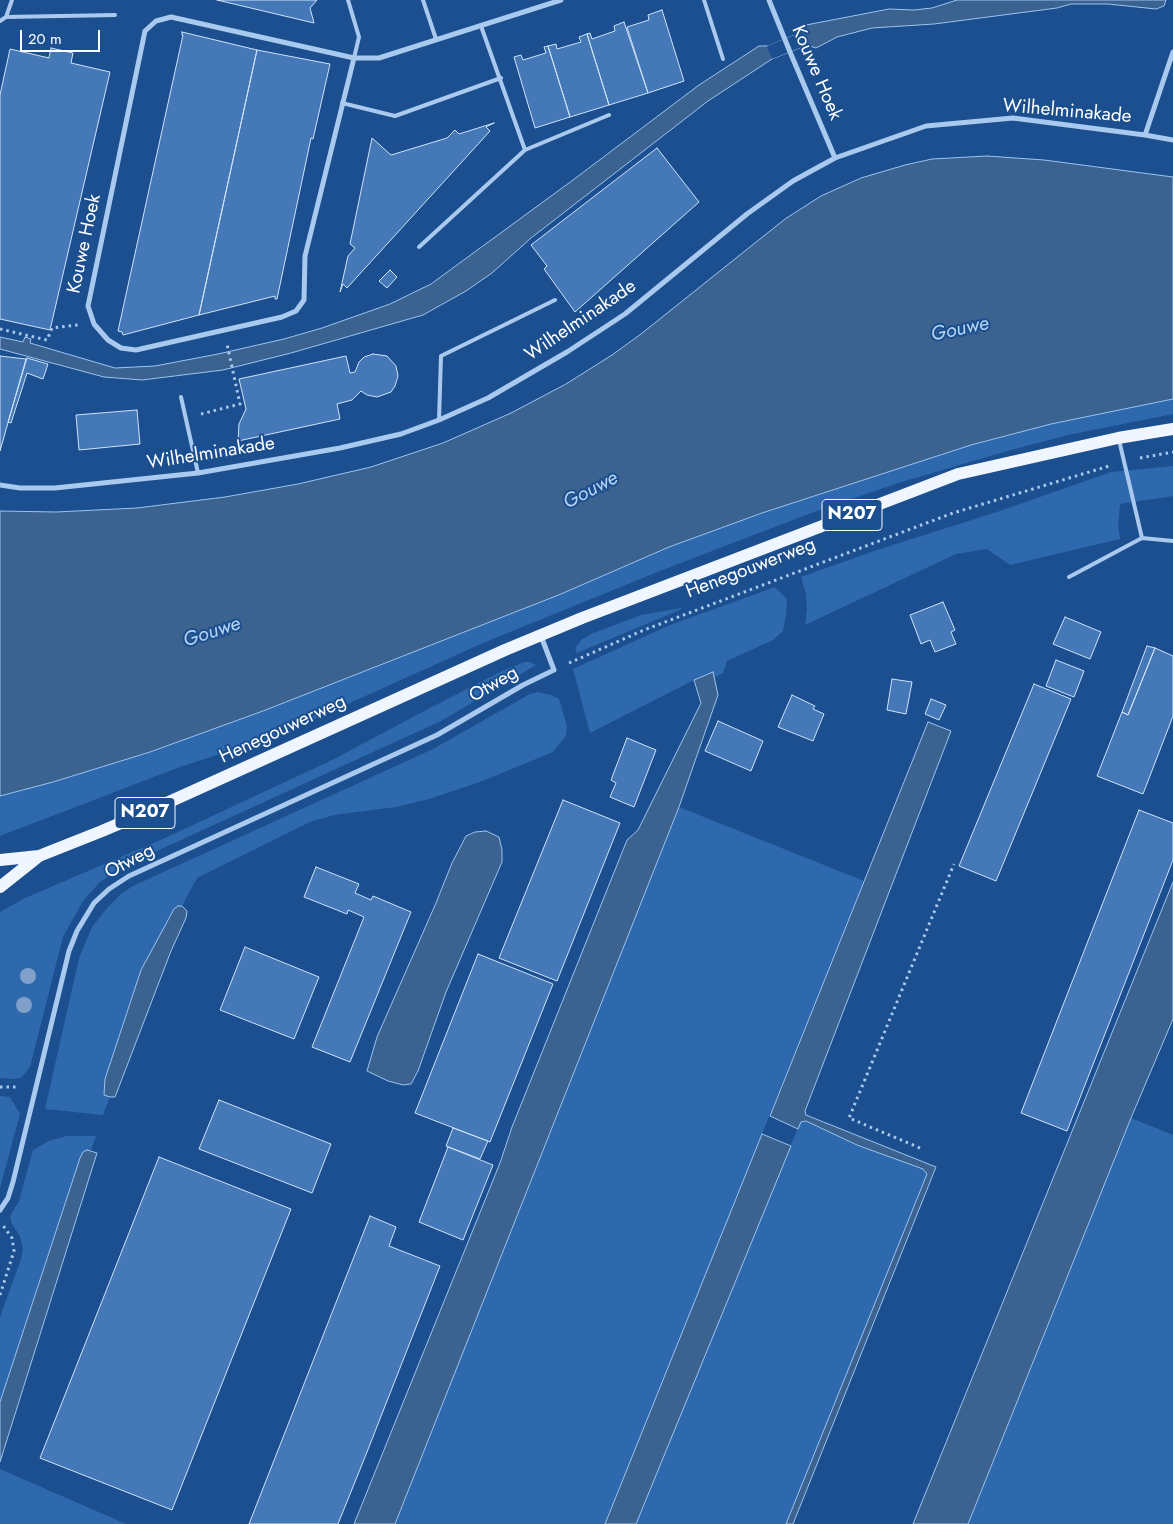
<!DOCTYPE html>
<style>
body{margin:0}
#map{position:relative;width:1173px;height:1524px;overflow:hidden;background:#1b4f8f;font-family:Jost,sans-serif}
canvas{display:block}
.scale{position:absolute;left:20px;top:30px;width:80px;height:22px;box-sizing:border-box;border:2px solid #fff;border-top:0;padding-left:6px;font-size:15px;line-height:18px;white-space:nowrap;color:#fff;-webkit-text-stroke:4px #1b4f8f;paint-order:stroke}
</style>
<div id="map">
<canvas width="1173" height="1524"></canvas>
<div class="scale">20 m</div>
</div>
<script>
const g = document.querySelector('canvas').getContext('2d');
g.lineJoin = 'round';
function fill(path, color) {
  g.fillStyle = color;
  g.fill(path, 'evenodd');
}
function toPath(rows) {
  const path = new Path2D();
  for (const r of rows) {
    path.moveTo(r[0], r[1]);
    for (let i = 2; i < r.length; i += 2) path.lineTo(r[i], r[i + 1]);
  }
  return path;
}
function stroke(path, color, width, dash) {
  g.strokeStyle = color;
  g.lineWidth = width;
  g.lineCap = dash ? 'butt' : 'round';
  g.setLineDash(dash || []);
  g.stroke(path);
}
function write(font, color, halo, rows, align = 'center') {
  g.font = font + ' Jost,sans-serif';
  g.lineWidth = 4;
  g.setLineDash([]);
  g.textBaseline = 'middle';
  g.strokeStyle = halo;
  g.fillStyle = color;
  for (const [text, x, y, turn = 0] of rows) {
    g.save();
    g.translate(x, y);
    g.rotate((+turn || 0) * Math.PI / 180);
    g.textAlign = isNaN(turn) ? turn : align;
    if (halo) g.strokeText(text, 0, 0);
    g.fillText(text, 0, 0);
    g.restore();
  }
}
fill(toPath([
 [1173,399,1173,414,1068,435,1011,450,898,483,806,515,660,571,483,643,279,735,180,767,0,836,0,796,53,782,150,752,263,711,561,594,669,547,762,513,971,445,1051,424],
 [1173,466,1173,496,1120,504,1118,525,1120,539,1010,565,987,549,956,554,805,625,807,609,806,594,801,577,877,550,997,512,1111,472],
 [775,587,787,599,786,615,783,631,773,640,727,661,723,673,714,678,713,672,694,680,590,733,573,669,670,625],
 [681,608,682,609,577,653,575,648,582,639,591,634,641,615],
 [525,662,529,662,536,665,441,721,122,867,100,882,83,901,63,937,30,1067,21,1078,13,1079,0,1078,0,912,25,898,165,838,332,760,428,709,502,671],
 [538,692,551,695,559,699,567,726,566,736,553,752,480,782,429,799,396,807,334,815,310,822,197,878,182,906,178,906,104,1094,110,1097,103,1115,45,1109,79,958,92,927,108,907,122,893,133,886,433,749,530,694],
 [679,807,864,881,605,1524,395,1524],
 [0,1096,10,1097,20,1114,0,1188],
 [1131,1118,1173,1135,1173,1524,968,1524],
 [801,1121,806,1121,857,1145,923,1169,927,1174,786,1524,636,1524,740,1266],
 [66,1136,96,1136,91,1150,87,1150,83,1152,80,1158,0,1402,0,1317,21,1259,23,1249,20,1236,12,1224,10,1216,19,1201,33,1150,49,1141],
 [0,1469,126,1524,0,1524]
]), '#2e69ad');
const water = toPath([
 [957,0,1166,0,1164,6,1156,9,1108,4,1071,4,1057,8,934,24,872,28,837,37,816,48,807,45,772,59,708,101,531,238,492,273,466,291,423,315,291,353,223,370,142,380,104,377,0,349,0,337,23,342,25,337,31,339,30,343,115,368,155,366,218,354,284,339,322,328,390,304,431,284,573,180,699,85,759,46,768,46,802,32,806,25,889,9,914,10,932,8,957,0],
 [987,156,1044,160,1173,177,1173,399,1051,424,971,445,762,513,669,547,561,594,263,711,150,752,53,782,0,796,0,511,56,512,137,508,225,497,298,484,371,467,443,443,511,413,566,384,612,355,641,334,785,219,821,196,861,178,905,165,932,159,987,156],
 [713,672,718,695,679,807,395,1524,354,1524,500,1163,512,1127,627,840,638,830,701,703,694,680,713,672],
 [928,722,951,731,805,1111,806,1115,936,1167,793,1524,786,1524,927,1174,923,1169,857,1145,806,1121,801,1122,798,1129,770,1116,928,722],
 [486,831,499,837,502,850,502,862,446,992,418,1071,411,1084,403,1085,388,1081,367,1071,377,1037,436,903,452,863,466,836,475,832,486,831],
 [1173,882,1173,1019,1131,1118,968,1524,913,1524,1173,882],
 [178,906,182,906,187,911,186,918,171,951,115,1097,110,1097,104,1095,105,1079,141,970,174,909,178,906],
 [762,1134,791,1146,636,1524,605,1524,762,1134],
 [87,1150,97,1153,0,1462,0,1402,80,1158,83,1152,87,1150]
]);
fill(water, '#3c6290');
stroke(water, '#9cc4f0', 1);
fill(toPath([
 [802,32,807,45,772,59,767,46]
]), '#1b4f8f');
const building = toPath([
 [217,0,317,0,310,8,314,23,217,0],
 [662,10,684,81,648,93,627,27,649,20,648,15,662,10],
 [624,22,648,93,609,105,587,34,590,33,592,39,615,31,614,26,624,22],
 [182,32,257,50,199,315,123,335,122,332,118,331,183,35,182,35,182,32],
 [587,34,609,105,570,117,548,46,556,44,557,49,581,42,579,37,587,34],
 [548,46,570,117,535,128,514,57,521,55,523,60,546,53,544,47,548,46],
 [51,48,73,53,71,63,110,72,50,330,0,319,0,95,10,49,49,58,51,48],
 [257,50,330,64,313,139,311,138,277,299,275,299,275,296,199,315,257,50],
 [494,123,486,127,490,131,347,288,343,284,340,292,348,256,355,248,350,244,372,138,391,155,447,138,455,130,459,134,494,123],
 [657,148,699,202,575,312,544,269,547,266,531,245,657,148],
 [390,270,397,277,387,288,379,281,390,270],
 [373,354,387,356,396,366,398,376,395,386,391,392,377,397,367,395,361,391,352,400,337,404,340,419,238,441,239,424,246,409,239,379,346,356,350,373,355,372,359,362,364,357,373,354],
 [0,356,26,359,0,451,0,356],
 [27,358,48,364,43,379,27,373,11,423,8,422,27,358],
 [137,410,140,444,79,450,76,415,137,410],
 [943,602,955,630,951,632,956,644,935,652,930,640,921,644,910,615,943,602],
 [1065,617,1101,632,1090,659,1053,644,1065,617],
 [1147,646,1155,648,1128,715,1122,712,1147,646],
 [1155,648,1173,656,1173,716,1143,794,1097,776,1122,712,1128,715,1155,648],
 [1056,660,1084,671,1074,697,1046,686,1056,660],
 [892,679,912,682,906,714,887,710,892,679],
 [1034,684,1071,699,996,881,959,866,1034,684],
 [792,695,815,706,813,709,824,714,813,741,778,727,792,695],
 [931,699,946,705,939,720,925,714,931,699],
 [718,721,763,741,751,771,705,751,718,721],
 [627,738,656,750,634,807,610,797,616,783,611,780,627,738],
 [563,800,620,823,557,981,499,958,563,800],
 [1139,810,1173,823,1173,860,1067,1131,1021,1113,1139,810],
 [316,867,359,884,355,893,371,900,373,896,411,912,350,1062,312,1047,364,917,348,910,347,914,304,897,316,867],
 [245,947,319,977,294,1039,220,1010,245,947],
 [478,954,553,984,490,1142,415,1113,478,954],
 [219,1100,331,1144,312,1193,199,1149,219,1100],
 [453,1128,488,1141,480,1159,446,1146,453,1128],
 [448,1147,493,1165,463,1240,419,1222,448,1147],
 [159,1157,291,1209,172,1510,40,1458,159,1157],
 [370,1216,396,1227,389,1246,440,1266,367,1452,338,1524,249,1524,370,1216]
]);
fill(building, '#4478b7');
stroke(building, '#cfe3fa', 1);
stroke(toPath([
 [0,329,47,340,52,328,78,325],
 [201,414,240,404,227,344],
 [1140,458,1173,452],
 [569,663,644,630,953,513,1109,466],
 [0,1087,19,1087],
 [920,1148,849,1118,954,864],
 [0,1295,14,1251,12,1238,2,1224]
]), '#a9c9ee', 3, [2.5, 4]);
stroke(toPath([
 [348,0,359,37,354,58],
 [423,0,436,39],
 [704,0,723,59],
 [6,17,12,0],
 [0,21,6,17,115,15],
 [342,103,395,116,501,78],
 [525,150,609,115],
 [419,247,525,150,481,26],
 [181,397,198,473],
 [439,420,441,356,555,300],
 [1119,440,1142,538],
 [1069,577,1142,538,1173,541]
]), '#a9c9ee', 4);
stroke(toPath([
 [769,0,790,52,835,158],
 [354,58,305,256,304,300,296,311,282,317,136,350,121,348,108,340,94,324,88,306,145,31,156,21,171,17,354,58,379,58,561,0],
 [1145,135,1173,52],
 [0,485,20,488,55,488,198,473,340,448,401,434,439,420,488,398,567,352,625,314,747,214,793,181,835,158,926,126,1013,118,1145,135,1173,140],
 [0,1210,8,1198,13,1182,69,951,77,931,94,903,109,889,129,876,437,735,523,685,554,670,541,636]
]), '#a9c9ee', 5);
stroke(toPath([
 [0,860,39,856,102,831,149,811,505,650,582,618,958,474,1118,438,1173,429],
 [0,887,39,856]
]), '#f0f6ff', 12);
g.fillStyle = '#7ea0ca';
for (const [x, y] of [
 [28,976],
 [24,1005]
]) {
  g.beginPath();
  g.arc(x, y, 8, 0, 2 * Math.PI);
  g.fill();
}
for (const [x, y, w] of [
 [852,515,60],
 [145,813,60]
]) {
  const box = new Path2D();
  box.roundRect(x - w / 2, y - 15.5, w, 31, 4);
  g.fillStyle = '#1b4f8f';
  g.fill(box);
  stroke(box, '#fff', 1);
}
write('bold 18px', '#fff', null, [
 ["N207",852,515],
 ["N207",145,813]
]);
write('19px', '#fff', '#1b4f8f', [
 ["Kouwe Hoek",816,73,67],
 ["Wilhelminakade",1067,112,5],
 ["Kouwe Hoek",85,244,-78],
 ["Wilhelminakade",581,321,-34],
 ["Wilhelminakade",211,454,-9],
 ["Henegouwerweg",751,569,-21],
 ["Otweg",494,685,-30],
 ["Henegouwerweg",283,730,-25],
 ["Otweg",130,862,-28]
]);
write('italic 20px', '#b5d3f5', '#1b4f8f', [
 ["Gouwe",960,330,-12],
 ["Gouwe",591,491,-28],
 ["Gouwe",212,633,-18]
]);
</script>
